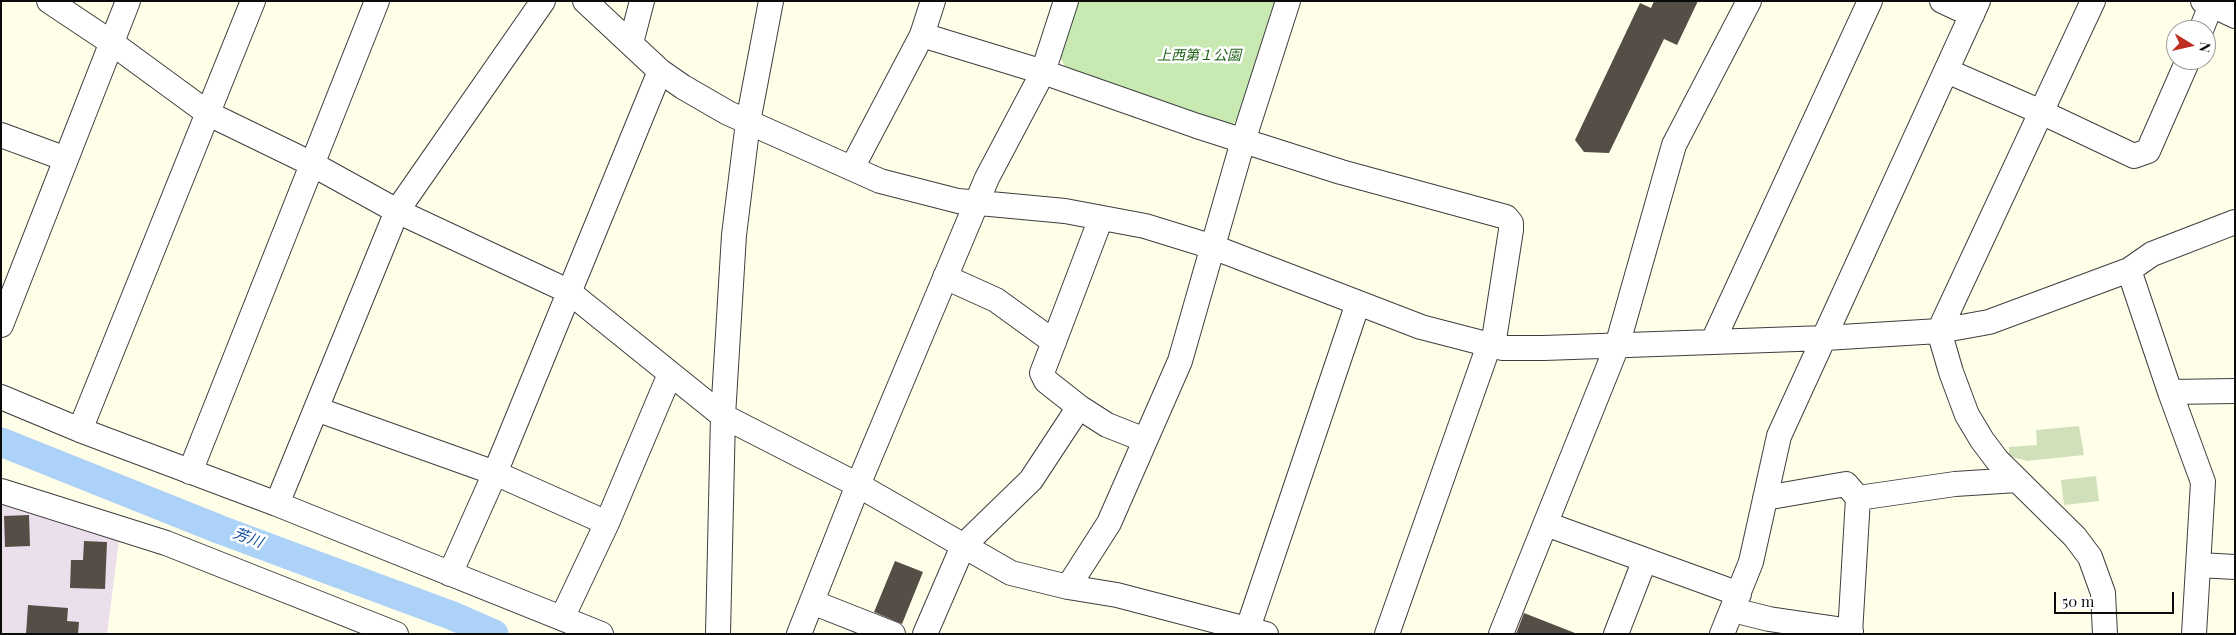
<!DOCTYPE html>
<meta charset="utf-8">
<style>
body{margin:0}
#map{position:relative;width:2236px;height:635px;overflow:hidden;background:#fffee9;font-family:"Playfair Display",serif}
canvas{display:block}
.frame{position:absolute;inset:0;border:2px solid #0b0b0b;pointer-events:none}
.north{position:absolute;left:2166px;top:20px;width:50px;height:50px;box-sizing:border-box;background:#fff;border:1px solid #9d9d9d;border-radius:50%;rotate:99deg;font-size:14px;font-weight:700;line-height:20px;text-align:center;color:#0b0b0b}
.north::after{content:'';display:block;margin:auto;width:18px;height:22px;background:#bf2d20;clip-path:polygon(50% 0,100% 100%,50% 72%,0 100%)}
.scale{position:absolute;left:2054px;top:592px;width:120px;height:22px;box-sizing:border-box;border:2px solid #0b0b0b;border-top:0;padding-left:6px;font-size:15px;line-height:18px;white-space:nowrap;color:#0b0b0b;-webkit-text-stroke:4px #fff;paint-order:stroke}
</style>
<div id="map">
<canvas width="2236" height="635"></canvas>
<div class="frame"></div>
<div class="north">N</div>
<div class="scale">50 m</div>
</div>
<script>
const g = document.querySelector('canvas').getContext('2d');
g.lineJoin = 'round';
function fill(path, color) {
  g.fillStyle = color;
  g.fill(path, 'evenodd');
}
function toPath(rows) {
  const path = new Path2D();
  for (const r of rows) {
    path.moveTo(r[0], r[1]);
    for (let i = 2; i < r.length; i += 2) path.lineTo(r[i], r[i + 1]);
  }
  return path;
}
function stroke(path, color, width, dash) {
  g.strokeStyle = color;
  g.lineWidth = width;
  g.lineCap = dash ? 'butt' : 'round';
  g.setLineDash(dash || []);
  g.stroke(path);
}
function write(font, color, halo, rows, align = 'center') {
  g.font = font + ' "Playfair Display","Noto Sans JP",serif';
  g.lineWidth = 5;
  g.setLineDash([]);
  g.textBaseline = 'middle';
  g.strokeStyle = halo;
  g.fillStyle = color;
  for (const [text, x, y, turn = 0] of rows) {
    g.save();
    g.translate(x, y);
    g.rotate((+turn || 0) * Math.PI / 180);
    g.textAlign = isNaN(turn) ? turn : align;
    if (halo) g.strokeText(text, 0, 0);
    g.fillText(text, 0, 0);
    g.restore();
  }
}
fill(toPath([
 [1,495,119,540,107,634,1,634]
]), '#ebdfeb');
fill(toPath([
 [1077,1,1277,1,1241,113,1232,126,1065,67,1059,54]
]), '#c8eab2');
fill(toPath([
 [2079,426,2084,455,2027,461,2009,456,2009,447,2037,445,2036,430],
 [2096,476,2099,501,2064,505,2061,480]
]), '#cfe0bb');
stroke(toPath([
 [1,442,221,530,453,616,494,634]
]), '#acd2f8', 29);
fill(toPath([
 [1654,1,1698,1,1677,45,1664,39,1609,153,1584,152,1575,140,1640,3,1651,8],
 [29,515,30,546,5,547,4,516],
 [84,541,107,542,105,589,70,588,71,560,83,560],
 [895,561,923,572,902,624,874,612],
 [28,605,68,608,67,621,79,622,78,634,26,634],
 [1524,613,1575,633,1575,634,1516,634]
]), '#544e47');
const minor = toPath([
 [49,1,112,43,209,114,312,164,397,211,568,291,723,416,858,485,1011,573,1068,587,1117,595,1266,634],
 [585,1,660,71,683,87,728,113,880,181,958,201,1065,211,1145,226,1213,247,1421,327,1502,348,1544,348,1825,338,1939,331,1989,322,2129,270,2152,254,2235,222],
 [1942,1,1972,15],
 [2093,1,1939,331,1951,372,1967,415,1982,440,1997,460,2075,537,2090,557,2103,593,2105,634],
 [2203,1,2235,16],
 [2201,30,2211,5],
 [922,35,1043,72,1197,126,1341,172,1506,217,1511,223,1511,230,1493,346],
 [631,43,642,1],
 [1947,71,2041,112,2134,156,2148,151,2188,60],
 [1,135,66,159],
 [852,168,922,35,933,1],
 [2129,270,2170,392,2203,482,2194,634],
 [945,277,996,300,1054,342],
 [1,325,128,1],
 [1713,341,1870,1],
 [2170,392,2235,391],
 [1,397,80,430,277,504,601,634],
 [1079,407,1046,381,1042,373,1101,218],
 [316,409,495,473,607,523,562,618],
 [80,430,253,1],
 [190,472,377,1],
 [1,491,166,543,396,634],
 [1765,498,1846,484,1858,498,1850,634],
 [1858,498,1955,484,2017,480],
 [277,504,397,211,543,1],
 [607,523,670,374],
 [1546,524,1739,594],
 [2199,565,2235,567],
 [450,574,495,473,660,71],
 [1068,587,1109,523,1180,361,1243,141,1288,1],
 [812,602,893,634],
 [1733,610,1769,619,1851,631],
 [718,634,723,416,734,235,748,122,771,1],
 [799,634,858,485,987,178,1043,72,1066,1],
 [925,634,963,546,1031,480,1079,407,1107,425,1145,440],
 [1246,634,1358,303],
 [1387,634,1489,345],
 [1501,634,1617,346,1674,145,1749,1],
 [1616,634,1644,562],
 [1722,634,1751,562,1779,436,1978,1]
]);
stroke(minor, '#3e3e3e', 26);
stroke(minor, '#fff', 24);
write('italic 14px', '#20641a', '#fff', [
 ["上西第１公園",1199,56]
]);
write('italic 15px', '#124fa0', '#fff', [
 ["芳川",248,538,21]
]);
</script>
